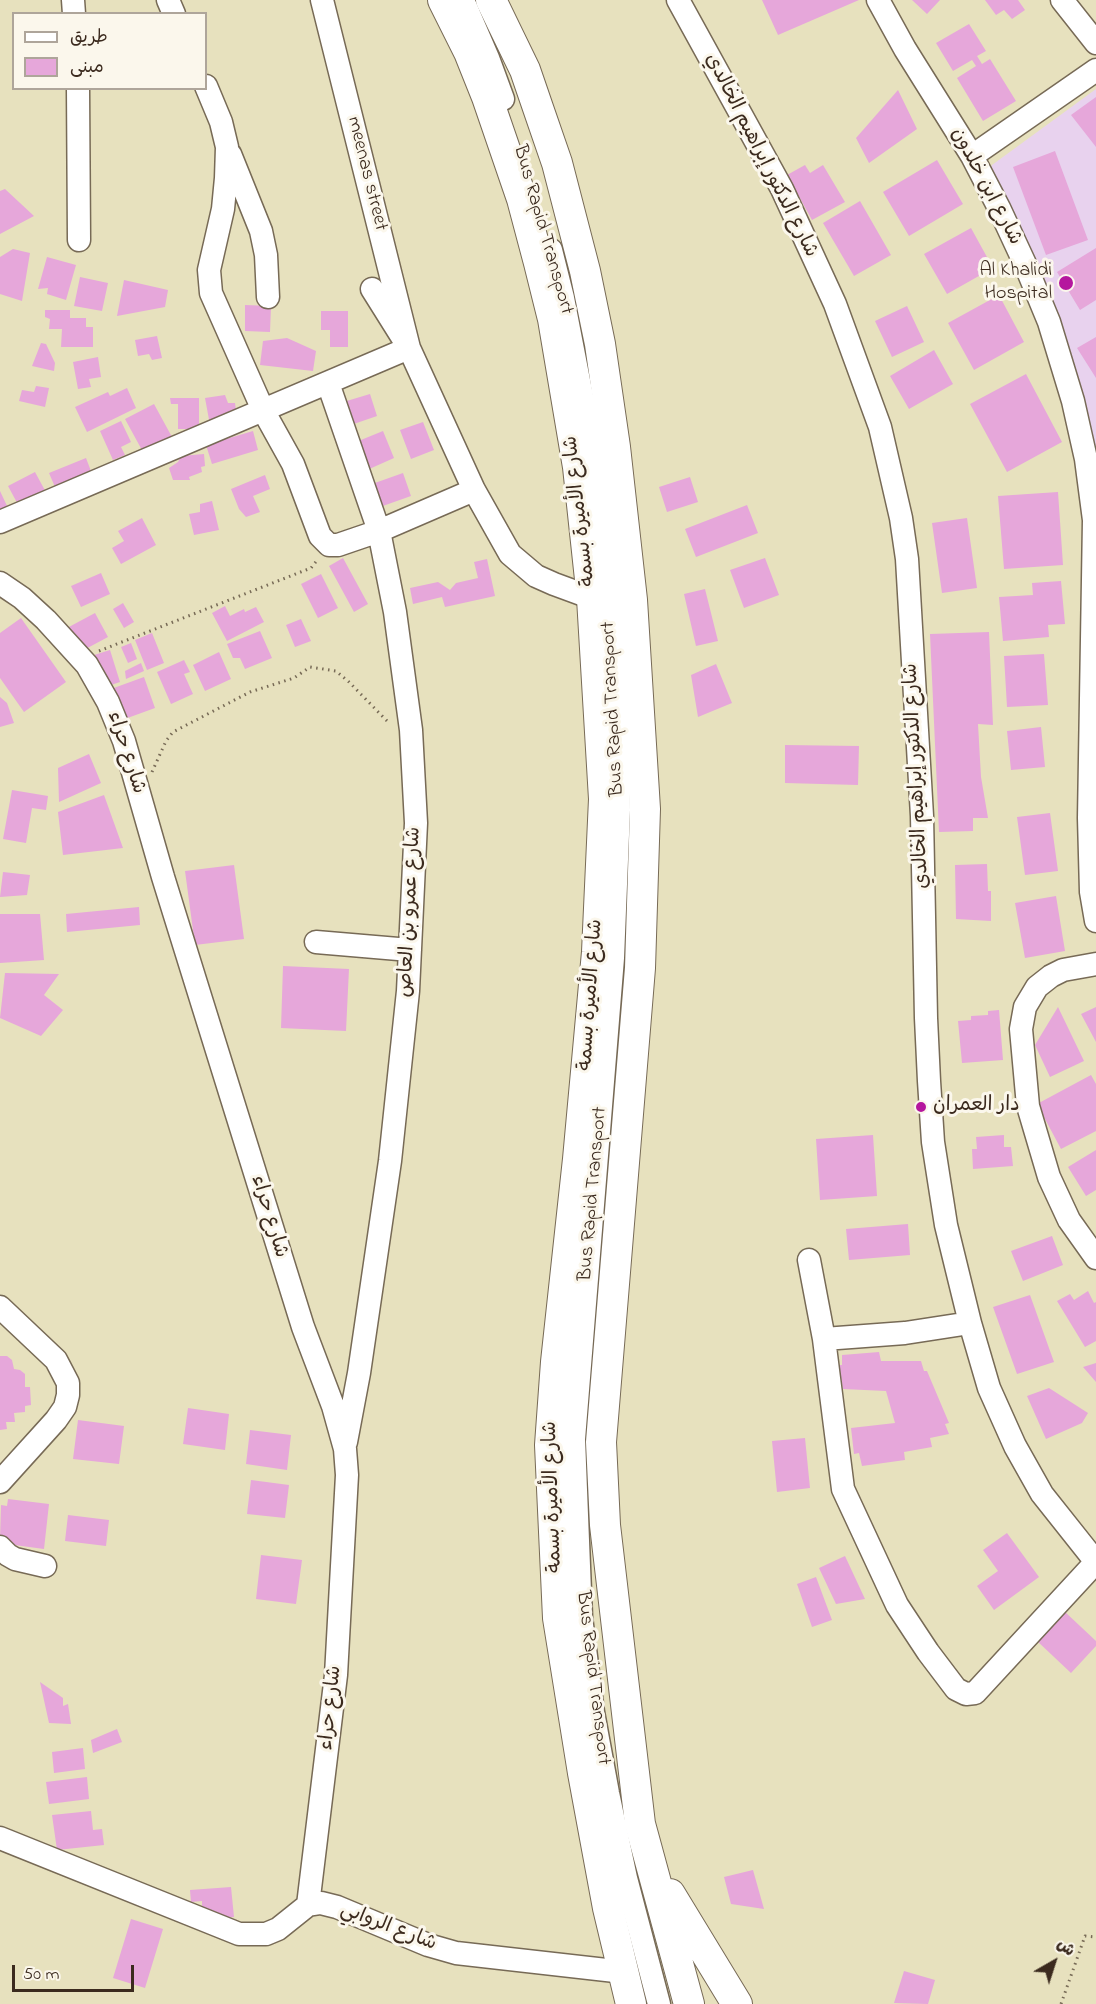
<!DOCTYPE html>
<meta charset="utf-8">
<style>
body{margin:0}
#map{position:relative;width:1096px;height:2004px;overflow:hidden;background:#e7e1be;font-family:"Indie Flower","Playpen Sans Arabic",sans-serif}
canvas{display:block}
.legend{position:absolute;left:12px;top:12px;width:195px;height:78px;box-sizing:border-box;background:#fbf7ec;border:2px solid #aea59a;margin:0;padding:8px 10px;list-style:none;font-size:18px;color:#3b2a1e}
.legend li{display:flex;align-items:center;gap:12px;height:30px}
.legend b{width:30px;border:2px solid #aea59a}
.north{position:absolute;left:1024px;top:1932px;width:60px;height:60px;-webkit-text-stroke:4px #fbf7ec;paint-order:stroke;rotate:39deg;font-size:16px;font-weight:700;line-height:24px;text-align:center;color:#3b2a1e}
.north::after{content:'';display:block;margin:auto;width:21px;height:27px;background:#3b2a1e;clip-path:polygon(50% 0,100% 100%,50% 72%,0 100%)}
.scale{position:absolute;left:12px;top:1965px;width:122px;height:27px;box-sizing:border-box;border:3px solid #3b2a1e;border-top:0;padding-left:8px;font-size:18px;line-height:21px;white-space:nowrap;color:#3b2a1e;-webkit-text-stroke:4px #fbf7ec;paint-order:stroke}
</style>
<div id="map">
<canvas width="1096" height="2004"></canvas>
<ul class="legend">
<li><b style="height:8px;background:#fff"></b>طريق</li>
<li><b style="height:16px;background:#e6a7da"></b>مبنى</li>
</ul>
<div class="north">ش</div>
<div class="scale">50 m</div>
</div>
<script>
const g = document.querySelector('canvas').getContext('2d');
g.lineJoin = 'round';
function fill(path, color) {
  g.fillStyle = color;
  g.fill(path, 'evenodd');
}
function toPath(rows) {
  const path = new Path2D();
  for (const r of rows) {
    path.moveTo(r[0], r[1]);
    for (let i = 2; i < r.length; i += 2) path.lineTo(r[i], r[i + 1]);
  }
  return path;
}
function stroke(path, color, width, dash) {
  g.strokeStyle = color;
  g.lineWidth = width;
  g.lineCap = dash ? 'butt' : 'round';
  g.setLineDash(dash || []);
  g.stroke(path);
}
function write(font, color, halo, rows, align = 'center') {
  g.font = font + ' "Indie Flower","Playpen Sans Arabic",sans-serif';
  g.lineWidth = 6;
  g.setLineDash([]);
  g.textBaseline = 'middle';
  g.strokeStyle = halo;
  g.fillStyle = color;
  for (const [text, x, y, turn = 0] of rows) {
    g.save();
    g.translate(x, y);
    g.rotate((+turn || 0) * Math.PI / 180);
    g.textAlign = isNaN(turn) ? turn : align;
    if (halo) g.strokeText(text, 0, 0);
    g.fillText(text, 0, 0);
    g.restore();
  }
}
fill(toPath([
 [1096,89,1096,456,990,169,992,165]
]), '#e8d2ee');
fill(toPath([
 [762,0,859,0,778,35],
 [912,0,940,0,927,14],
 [985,0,1018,0,1025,10,1012,19,1004,10,996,15],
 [969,24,986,51,977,56,982,64,990,59,1016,101,983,121,957,78,976,66,972,60,953,71,936,43],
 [898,90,917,129,869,163,856,138],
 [1096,97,1096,147,1071,115],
 [1055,151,1088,240,1046,255,1013,167],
 [937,160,963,204,909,236,883,192],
 [805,165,810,173,823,165,845,202,812,220,787,175],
 [5,189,34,216,0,234,0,191],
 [860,201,891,255,854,276,823,223],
 [971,228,993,268,947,294,924,254],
 [1096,248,1096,300,1080,310,1057,272],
 [13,249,30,253,22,301,0,294,0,257],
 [47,257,76,265,66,300,47,294,48,288,38,289],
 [80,277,108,283,102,311,74,306],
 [124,280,168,290,165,307,117,316],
 [999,295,1024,342,974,370,948,323],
 [245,305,271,306,270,332,245,331],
 [907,306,924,342,892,357,875,321],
 [45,310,70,310,70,318,86,318,86,327,93,327,93,347,61,347,62,329,49,329,50,319,45,317],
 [321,311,348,311,348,347,330,347,330,330,321,330],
 [157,336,162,358,152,360,149,354,138,356,135,340],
 [1096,337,1096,378,1077,348],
 [287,338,316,351,313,371,260,365,263,341],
 [41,343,46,344,55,363,54,371,32,366],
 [934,350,953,384,909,409,890,376],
 [98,357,101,377,89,379,91,387,78,389,73,362],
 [1026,374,1062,442,1007,472,970,404],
 [36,386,49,388,45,407,19,401,22,390,34,392],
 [127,388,136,408,87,432,75,407,108,392,110,396],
 [370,394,377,416,348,426,340,403],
 [225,395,228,403,235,403,237,419,210,425,205,398],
 [170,398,199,398,199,429,178,429,178,404,171,404],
 [154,404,172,437,143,452,125,419],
 [121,421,131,442,121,447,125,455,113,460,100,431],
 [423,422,434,450,411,459,400,430],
 [253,431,258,450,212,464,206,445],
 [383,431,394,458,367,470,356,442],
 [204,454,205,466,201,467,202,472,189,477,190,480,173,480,169,468,178,462,181,456],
 [86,458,94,479,58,494,49,473],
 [35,472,48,496,21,510,8,486],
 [403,473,411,496,380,507,372,484],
 [265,475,270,489,253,496,260,512,246,517,239,509,231,489],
 [690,477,698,502,667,512,659,487],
 [0,491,8,508,1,511,0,509],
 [1058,492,1063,565,1004,569,998,496],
 [212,501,219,530,194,535,189,514,200,512,200,504],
 [747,505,758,533,696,557,685,529],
 [142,518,156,545,121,564,112,548,124,541,118,531],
 [967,518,977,588,942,593,932,523],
 [343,558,368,604,354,612,329,566],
 [765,558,779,595,744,608,730,570],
 [487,559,495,596,445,607,442,597,413,604,410,588,438,582,450,590,456,583,478,578,474,562],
 [101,573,110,594,81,607,71,586],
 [321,574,338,608,318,618,301,584],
 [1061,581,1065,624,1048,625,1049,637,1003,641,999,597,1033,595,1032,583],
 [705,589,718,641,696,646,684,594],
 [123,603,134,622,124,628,113,609],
 [225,606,230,616,244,609,245,612,256,607,264,622,227,641,212,613],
 [95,613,108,637,80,652,67,628],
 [21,618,66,682,24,712,0,678,0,633],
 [301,619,311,641,295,647,286,625],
 [260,631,272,658,245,669,240,658,233,658,227,644],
 [989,632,993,725,978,724,981,777,988,818,973,818,973,831,939,832,930,634],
 [152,633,164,663,147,670,135,640],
 [131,643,137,659,128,663,121,647],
 [110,650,120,682,108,686,102,669,96,671,91,656],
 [219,652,231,679,205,691,193,665],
 [1044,654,1048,705,1007,707,1004,656],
 [184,660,190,672,184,674,193,694,171,704,157,672],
 [141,663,144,671,126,679,125,671],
 [716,664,732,703,698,717,691,675],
 [144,677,155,708,122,720,111,689],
 [0,697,7,703,14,723,0,727],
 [1041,727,1045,767,1011,770,1007,731],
 [785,745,859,746,858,785,785,783],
 [89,754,101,783,59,802,58,768],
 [12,790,48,796,46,810,32,808,26,843,3,839],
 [104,795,123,848,63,855,58,812],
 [1050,813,1058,871,1025,875,1017,817],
 [987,864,988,891,991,891,991,921,956,919,955,865],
 [234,865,244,939,195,945,185,871],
 [3,872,30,875,27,895,0,897],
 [1056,896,1065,951,1025,958,1015,903],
 [139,907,140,925,67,932,66,914],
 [0,914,40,914,44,960,0,963],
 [283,966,349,969,346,1031,281,1028],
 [5,973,59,974,44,995,63,1010,41,1036,0,1018],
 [1058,1007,1084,1061,1050,1077,1035,1045],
 [1096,1007,1096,1042,1081,1014],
 [999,1010,1003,1060,962,1063,958,1021,971,1020,971,1016,988,1015,988,1011],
 [1091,1075,1096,1084,1096,1131,1061,1149,1037,1104],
 [873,1135,877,1196,820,1200,816,1139],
 [1004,1135,1004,1147,1011,1147,1013,1166,973,1169,972,1149,977,1149,976,1137],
 [1096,1150,1096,1190,1086,1196,1068,1167],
 [908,1224,910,1255,849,1260,846,1229],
 [1052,1236,1063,1265,1023,1281,1011,1251],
 [1088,1291,1094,1303,1096,1302,1096,1341,1085,1347,1057,1301,1070,1294,1074,1300],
 [1030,1295,1054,1362,1017,1374,993,1307],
 [879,1352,881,1361,921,1361,924,1371,927,1371,949,1423,945,1424,949,1434,930,1438,932,1447,904,1452,905,1460,862,1466,859,1453,854,1454,851,1428,895,1423,886,1391,843,1389,839,1365,842,1365,842,1355],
 [0,1356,7,1356,12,1360,14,1369,20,1370,25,1374,25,1387,30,1387,31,1405,25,1406,25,1412,14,1413,15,1422,6,1422,7,1429,0,1430],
 [1096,1363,1096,1382,1083,1367],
 [1049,1388,1088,1413,1082,1423,1046,1439,1027,1396],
 [188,1408,229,1414,225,1450,183,1444],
 [78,1420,124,1426,119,1464,73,1459],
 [250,1430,291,1435,287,1470,246,1464],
 [805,1438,810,1488,777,1492,772,1441],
 [251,1480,289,1485,285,1518,247,1514],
 [8,1499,49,1504,44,1549,7,1544,0,1539,1,1505,7,1506],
 [68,1515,109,1520,106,1546,65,1541],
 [1007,1533,1039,1577,994,1610,977,1586,998,1571,983,1550],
 [261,1555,302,1560,296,1604,256,1599],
 [845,1556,865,1599,836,1604,819,1568],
 [816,1577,832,1620,812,1627,797,1584],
 [1064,1611,1096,1641,1096,1646,1071,1673,1036,1640],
 [40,1682,63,1698,63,1706,68,1704,71,1724,49,1723],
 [117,1729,122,1742,93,1753,91,1740],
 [83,1748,85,1769,54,1773,52,1752],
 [87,1777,89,1799,49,1804,46,1782],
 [91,1811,93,1830,102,1829,104,1845,57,1850,52,1815],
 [753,1870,764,1909,731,1904,724,1877],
 [231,1887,234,1917,212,1919,202,1911,202,1901,191,1902,190,1890],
 [131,1919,163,1929,145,1988,113,1978],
 [904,1971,935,1980,928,2004,894,2003]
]), '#e6a7da');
const minor = toPath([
 [73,0,74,14],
 [168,0,174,14],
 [463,0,488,58,503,99],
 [678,0,782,189,835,304,880,427,901,518,907,559,922,816,926,1018,929,1081,933,1142,946,1225,970,1323,989,1388,1015,1446,1042,1494,1096,1562],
 [878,0,905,49,972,156,999,208,1025,264,1049,322,1073,401,1086,459,1094,520,1089,818,1091,892,1096,921],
 [1062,0,1096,43],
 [206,86,221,122,227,147,226,178,223,209,209,270,211,293,263,410,293,464,320,536,329,545,338,545,379,531,474,490],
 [78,88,79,240],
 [230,154,261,231,266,255,268,297],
 [972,156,1096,70],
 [551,250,563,298,594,458,618,719,619,810,613,958,574,1439,581,1617,593,1712,608,1793,626,1878,659,2004],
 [372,289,409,348,474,490,510,554,536,576,554,584,592,598],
 [328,383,379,531,395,612,411,730,416,823,408,991,390,1161,359,1373,346,1442],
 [0,522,409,348,322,0],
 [0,583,22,598,46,620,87,665,108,702,124,741,163,877,303,1327,333,1406,345,1449,347,1475,336,1675,308,1905],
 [316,942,410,950],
 [1096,964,1063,970,1051,976,1037,987,1025,1007,1021,1029,1028,1106,1049,1177,1069,1220,1096,1258],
 [809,1260,824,1339,843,1489,897,1605,928,1652,956,1689,966,1694,975,1693,1096,1562],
 [0,1307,56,1360,68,1383,68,1395,65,1407,56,1420,0,1482],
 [824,1339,905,1333,970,1323],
 [0,1547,8,1555,15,1559,45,1566],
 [0,1838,239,1934,266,1934,278,1929,308,1905,321,1903,337,1907,428,1945,456,1953,624,1972]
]);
const major = toPath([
 [443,0,469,52,487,97,522,199,539,263,553,319,578,467,592,598,604,799,597,952,578,1159,556,1362,550,1445,558,1618,583,1773,608,1908,631,2004],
 [491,0,525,70,537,105,557,163,585,271,600,344,615,447,632,600,645,809,640,968,601,1442,605,1525,640,1824,689,2004],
 [670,1894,737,2004]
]);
stroke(minor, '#776a56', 25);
stroke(major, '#776a56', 32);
stroke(toPath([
 [99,651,311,568,318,559],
 [152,772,166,741,173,732,250,692,294,678,310,667,336,671,349,682,390,724],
 [1061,2004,1085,1936,1096,1937]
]), '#776a56', 3, [1.5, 4.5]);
stroke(minor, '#fff', 22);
stroke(major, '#fff', 30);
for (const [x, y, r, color] of [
 [1066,283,8,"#b5179e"],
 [921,1107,6,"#b5179e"]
]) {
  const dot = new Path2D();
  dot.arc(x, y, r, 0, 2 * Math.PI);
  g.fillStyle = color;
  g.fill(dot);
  stroke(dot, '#fbf7ec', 2);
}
write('20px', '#3b2a1e', '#fbf7ec', [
 ["شارع الدكتور إبراهيم الخالدي",760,156,63],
 ["meenas street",366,174,76],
 ["شارع ابن خلدون",985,187,62],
 ["Bus Rapid Transport",542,230,74],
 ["شارع الأميرة بسمة",581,511,-97],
 ["Bus Rapid Transport",614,709,-93],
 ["شارع حراء",125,753,72],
 ["شارع الدكتور إبراهيم الخالدي",918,776,-93],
 ["شارع عمرو بن العاص",411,912,-87],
 ["شارع الأميرة بسمة",592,995,-86],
 ["Bus Rapid Transport",594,1194,-85],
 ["شارع حراء",268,1217,73],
 ["شارع الأميرة بسمة",554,1497,-92],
 ["Bus Rapid Transport",592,1678,83],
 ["شارع حراء",332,1708,-84],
 ["شارع الروابي",388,1928,21]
]);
write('20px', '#3b2a1e', '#fbf7ec', [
 ["Al Khalidi",1052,272],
 ["Hospital",1052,295],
 ["دار العمران",933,1107,"left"]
], 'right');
</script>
